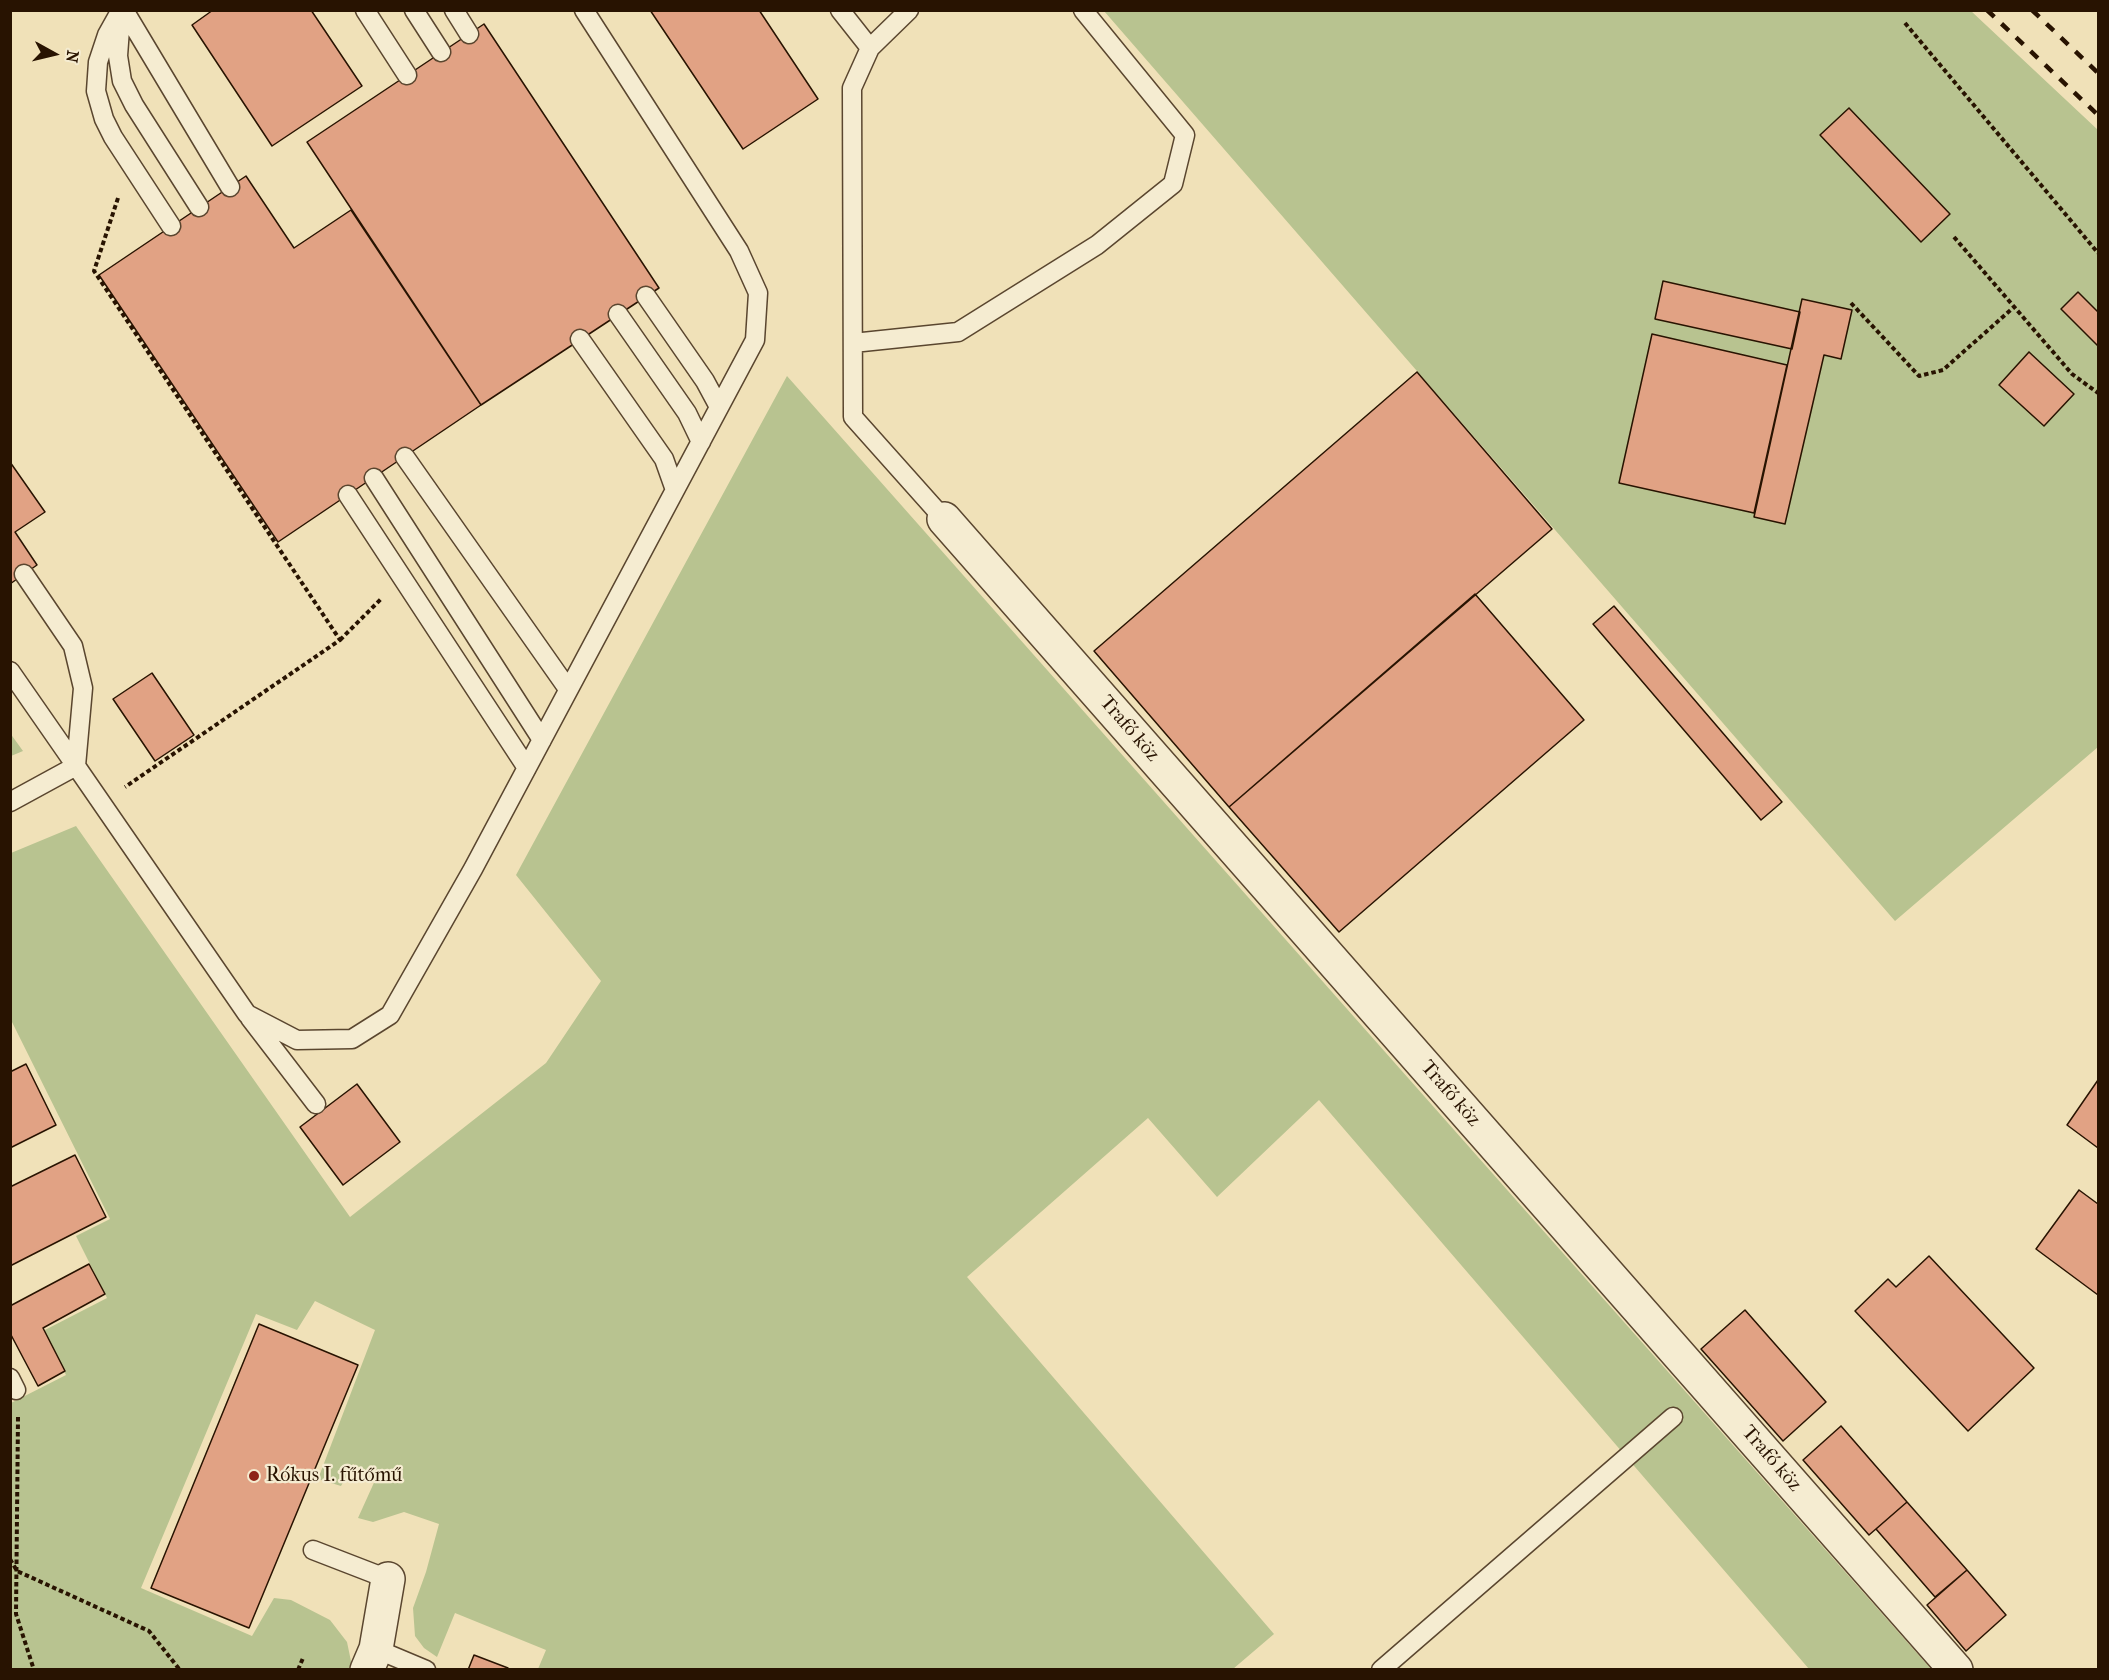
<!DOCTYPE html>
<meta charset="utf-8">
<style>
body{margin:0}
#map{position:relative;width:2109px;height:1680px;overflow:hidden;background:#f0e1b8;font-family:"IM FELL French Canon",serif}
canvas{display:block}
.frame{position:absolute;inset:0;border:12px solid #281301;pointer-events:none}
.north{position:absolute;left:24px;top:24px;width:60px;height:60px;-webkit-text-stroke:4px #f5ecd1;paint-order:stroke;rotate:98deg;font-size:16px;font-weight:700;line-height:24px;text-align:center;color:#281301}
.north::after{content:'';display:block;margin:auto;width:21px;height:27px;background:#281301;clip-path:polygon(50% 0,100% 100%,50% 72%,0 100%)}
</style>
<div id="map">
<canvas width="2109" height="1680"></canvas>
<div class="frame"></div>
<div class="north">N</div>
</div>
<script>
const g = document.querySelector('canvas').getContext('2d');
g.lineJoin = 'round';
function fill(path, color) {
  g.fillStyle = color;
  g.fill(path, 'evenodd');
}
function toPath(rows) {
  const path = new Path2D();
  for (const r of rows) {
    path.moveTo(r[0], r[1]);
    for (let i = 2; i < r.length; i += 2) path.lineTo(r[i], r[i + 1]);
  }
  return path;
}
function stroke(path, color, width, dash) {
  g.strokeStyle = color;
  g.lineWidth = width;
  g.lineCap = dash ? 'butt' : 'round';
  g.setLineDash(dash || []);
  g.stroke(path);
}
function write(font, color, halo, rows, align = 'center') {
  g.font = font + ' "IM FELL French Canon",serif';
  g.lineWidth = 4.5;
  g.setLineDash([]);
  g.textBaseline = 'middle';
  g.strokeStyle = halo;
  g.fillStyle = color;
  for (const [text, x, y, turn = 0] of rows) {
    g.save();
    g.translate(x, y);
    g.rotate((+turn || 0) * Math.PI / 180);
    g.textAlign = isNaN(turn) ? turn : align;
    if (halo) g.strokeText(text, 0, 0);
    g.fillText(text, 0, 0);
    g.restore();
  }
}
fill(toPath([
 [1104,11,1971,11,2098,130,2098,747,1895,921],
 [787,376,1931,1669,1809,1669,1319,1100,1217,1197,1148,1118,967,1277,1274,1634,1233,1669,538,1669,546,1650,455,1613,437,1657,424,1648,415,1636,413,1608,426,1572,439,1524,404,1512,373,1522,358,1518,377,1476,353,1464,341,1486,318,1479,375,1330,315,1301,297,1330,256,1314,141,1588,252,1636,274,1598,291,1600,330,1620,347,1642,352,1666,350,1669,11,1669,11,1403,66,1375,43,1331,107,1298,76,1236,110,1219,11,1020,11,853,76,826,350,1217,546,1063,601,981,516,875],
 [10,733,23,751,11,756,10,756]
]), '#b8c390');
const building = toPath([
 [213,10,311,10,362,86,272,146,192,25,213,10],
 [650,10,759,10,818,99,743,149,650,10],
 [484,24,659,288,481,405,307,142,484,24],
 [1849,108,1950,214,1921,242,1820,135,1849,108],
 [246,176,294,248,351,210,481,405,278,542,99,275,246,176],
 [1663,281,1800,312,1792,349,1655,319,1663,281],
 [2078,292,2098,312,2098,346,2061,309,2078,292],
 [1802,299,1852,310,1841,359,1824,355,1785,524,1754,517,1802,299],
 [1652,334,1787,365,1754,513,1619,483,1652,334],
 [2029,352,2074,394,2044,426,1999,385,2029,352],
 [1417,372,1552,529,1229,807,1094,651,1417,372],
 [10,462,45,512,15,532,37,565,10,584,10,462],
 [1475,594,1584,720,1339,932,1229,807,1475,594],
 [1614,606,1782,802,1761,820,1593,624,1614,606],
 [152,673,194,735,155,761,113,699,152,673],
 [26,1064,56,1125,10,1148,10,1072,26,1064],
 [2098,1080,2098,1148,2067,1125,2098,1080],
 [357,1084,400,1142,343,1185,300,1127,357,1084],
 [75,1155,106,1217,10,1266,10,1187,75,1155],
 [2079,1190,2098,1204,2098,1295,2036,1249,2079,1190],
 [1929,1256,2034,1368,1968,1431,1855,1311,1888,1279,1896,1287,1929,1256],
 [89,1264,105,1294,43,1328,65,1371,38,1386,10,1333,10,1306,89,1264],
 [1745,1310,1826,1402,1783,1441,1701,1349,1745,1310],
 [259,1324,358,1365,249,1628,151,1588,259,1324],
 [1841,1426,1907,1502,1869,1535,1803,1460,1841,1426],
 [1907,1502,1967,1570,1935,1597,1876,1529,1907,1502],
 [1967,1570,2006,1615,1966,1651,1927,1605,1967,1570],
 [474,1655,508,1668,507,1670,468,1670,474,1655]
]);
fill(building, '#e1a284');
stroke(building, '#281301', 1.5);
const lane = toPath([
 [121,10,107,35,98,62,96,91,104,119,113,137,171,226],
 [124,10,230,187],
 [365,10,407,75],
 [414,10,441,52],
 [454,10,469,34],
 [840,10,870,48],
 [909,10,870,48,852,88,853,417,944,519],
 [121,15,118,56,122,81,134,105,199,207],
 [646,296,705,381,719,407],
 [618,314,687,413,701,442],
 [580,339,664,459,675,490],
 [853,343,958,332,1097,245,1173,184,1185,135,1083,10],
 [405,457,568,689],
 [374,478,542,740],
 [348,495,527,768],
 [24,574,73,646,83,688,76,766],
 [10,671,76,766],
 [10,802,76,766,247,1014,297,1040,352,1039,390,1015,473,869,755,340,758,293,739,251,584,10],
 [250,1018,316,1104],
 [10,1378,16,1390],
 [313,1550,388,1579],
 [376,1649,426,1670],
 [1381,1670,1673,1417]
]);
const street = toPath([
 [944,519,1956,1670],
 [367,1670,376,1649,388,1579]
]);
stroke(lane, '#5a462f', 21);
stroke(street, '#5a462f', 36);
stroke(toPath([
 [1905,23,2098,253],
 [118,198,94,271,340,640,125,787],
 [1954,237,2072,374,2098,393],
 [1851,303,1919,376,1943,370,2014,307],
 [340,640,382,598],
 [18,1417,16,1614,34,1670],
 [10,1559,17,1571,149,1631,180,1670],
 [298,1670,303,1658]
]), '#281301', 4, [4.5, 3]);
stroke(lane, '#f5ecd1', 18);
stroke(street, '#f5ecd1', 33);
stroke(toPath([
 [1987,10,2098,115],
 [2032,10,2098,73]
]), '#281301', 4.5, [10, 10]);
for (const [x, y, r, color] of [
 [254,1476,6,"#8f2418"]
]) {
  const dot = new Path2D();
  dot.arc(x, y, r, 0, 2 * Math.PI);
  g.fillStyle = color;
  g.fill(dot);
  stroke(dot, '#f5ecd1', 2);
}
write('20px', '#281301', '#f5ecd1', [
 ["Trafó köz",1129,729,49],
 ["Trafó köz",1450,1094,49],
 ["Trafó köz",1771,1459,49]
]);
write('20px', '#281301', '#f5ecd1', [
 ["Rókus I. fűtőmű",266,1476]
], 'left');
</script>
